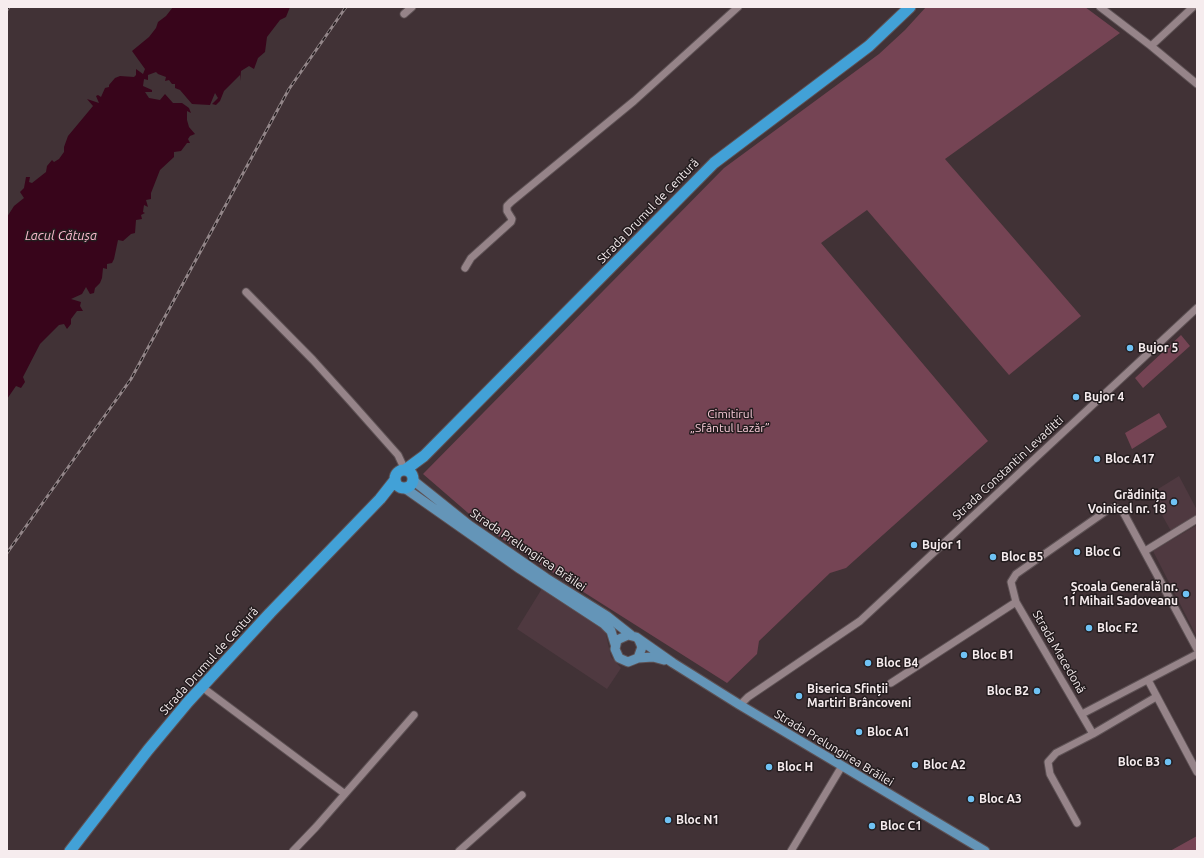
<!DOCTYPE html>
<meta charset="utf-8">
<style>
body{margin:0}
#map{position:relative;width:1204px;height:858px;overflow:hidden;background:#413236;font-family:Ubuntu,sans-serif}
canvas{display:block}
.frame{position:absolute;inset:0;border:8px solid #f6ecee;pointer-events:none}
</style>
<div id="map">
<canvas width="1204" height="858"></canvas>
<div class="frame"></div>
</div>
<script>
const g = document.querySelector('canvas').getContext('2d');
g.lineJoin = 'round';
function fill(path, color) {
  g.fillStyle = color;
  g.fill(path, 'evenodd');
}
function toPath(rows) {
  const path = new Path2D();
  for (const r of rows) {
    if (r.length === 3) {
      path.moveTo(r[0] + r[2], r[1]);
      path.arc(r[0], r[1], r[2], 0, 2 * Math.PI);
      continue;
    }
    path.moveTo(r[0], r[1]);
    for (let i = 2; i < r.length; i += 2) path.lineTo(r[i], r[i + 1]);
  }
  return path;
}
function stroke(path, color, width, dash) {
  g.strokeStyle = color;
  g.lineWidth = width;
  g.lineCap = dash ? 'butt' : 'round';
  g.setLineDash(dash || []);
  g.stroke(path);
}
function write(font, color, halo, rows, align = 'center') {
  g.font = font + ' Ubuntu,sans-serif';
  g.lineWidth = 3;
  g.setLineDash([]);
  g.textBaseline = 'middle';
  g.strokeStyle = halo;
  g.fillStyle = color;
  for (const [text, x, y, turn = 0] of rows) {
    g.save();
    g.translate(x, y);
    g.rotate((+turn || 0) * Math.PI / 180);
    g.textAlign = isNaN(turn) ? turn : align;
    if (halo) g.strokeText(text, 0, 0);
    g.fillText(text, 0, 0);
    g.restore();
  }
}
fill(toPath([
 [1179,476,1197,510,1197,515,1171,531,1150,494],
 [1197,525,1197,637,1153,551],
 [543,587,605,630,611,657,621,668,607,689,517,629]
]), '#4f3940');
fill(toPath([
 [926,7,1085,7,1120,33,945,159,1081,316,1009,375,867,210,821,243,988,441,846,568,830,573,759,641,757,654,727,683,533,560,482,525,423,474,724,168,879,54,905,30],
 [1181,335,1190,346,1143,388,1135,378],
 [1159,413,1167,427,1132,449,1125,433],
 [1197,836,1197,851,1170,851]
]), '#754454');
fill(toPath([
 [173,7,290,7,286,17,280,20,267,37,265,52,258,58,254,69,249,66,241,71,240,81,240,75,224,91,220,101,216,105,212,104,218,98,215,93,210,105,192,104,180,90,175,88,175,84,172,84,169,80,165,81,166,77,158,74,156,72,148,75,148,80,144,79,143,86,152,90,152,92,145,92,149,98,160,100,165,94,173,103,182,103,189,108,191,113,187,111,187,120,189,127,195,134,190,136,188,139,190,143,187,143,181,151,174,152,174,157,160,170,151,193,151,199,146,200,148,207,144,205,143,212,145,213,141,215,142,219,136,220,135,233,131,234,123,241,118,240,114,259,112,263,107,264,107,269,103,268,102,278,100,283,95,288,94,293,90,294,86,287,82,294,71,299,81,302,80,306,83,311,77,311,71,319,71,324,67,329,64,324,59,325,40,344,23,377,25,382,21,388,16,386,7,399,7,217,14,206,24,198,20,192,24,188,26,177,30,177,29,182,32,183,46,172,47,166,52,160,54,162,59,159,64,152,64,147,68,136,93,106,87,99,99,103,96,96,98,95,101,97,105,88,109,87,109,85,115,78,120,76,134,77,136,75,136,69,143,74,145,69,132,51,149,37,156,28,158,22,166,16]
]), '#38051b');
const minor = toPath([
 [1100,7,1151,46,1197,84],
 [404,14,412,7],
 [1151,46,1193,7],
 [465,268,471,258,511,222,512,219,507,211,507,206,511,202,634,101,738,7],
 [246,292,313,360,351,402,398,455,405,470],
 [1145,551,1197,519],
 [1016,602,1093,734,1056,753,1048,762,1050,774,1077,823],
 [1148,680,1197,772],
 [891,683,1016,602,1011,582,1016,574,1109,509,1116,508,1122,510,1197,649],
 [202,687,345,794],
 [740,705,748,697,860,621,1197,308],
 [1082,714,1197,654],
 [1093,734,1156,697],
 [293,851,316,827,414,715],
 [459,851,522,795],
 [791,851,842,766]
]);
const major = toPath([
 [414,481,469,525,546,578,607,616,631,635],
 [406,489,520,569,604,624,611,631,615,644],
 [639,640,642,647,638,658,628,662,619,658,615,649,617,640,628,635,636,637,673,663,740,705,985,851],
 [638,658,653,657,664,660]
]);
const highway = toPath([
 [404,479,9],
 [405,470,424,456,714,163,869,46,910,7],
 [70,851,148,750,188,702,270,613,380,499,395,480]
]);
stroke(minor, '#5d5154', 9);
stroke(major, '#5d5154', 11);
stroke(highway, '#5d5154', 13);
stroke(minor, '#968489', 7);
stroke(major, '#6495b8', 9);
stroke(highway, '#42a1d7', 11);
const rail = toPath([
 [7,10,9,7],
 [7,553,131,379,289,89,346,7]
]);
stroke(rail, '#938689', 3);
stroke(rail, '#231c1e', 1.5, [4.5]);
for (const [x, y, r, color] of [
 [1130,348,4,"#6fc2f4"],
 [1076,397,4,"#6fc2f4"],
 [1097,459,4,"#6fc2f4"],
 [1174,502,4,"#6fc2f4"],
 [914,545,4,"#6fc2f4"],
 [1077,552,4,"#6fc2f4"],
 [993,557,4,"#6fc2f4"],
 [1186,594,4,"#6fc2f4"],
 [1089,628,4,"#6fc2f4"],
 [964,655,4,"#6fc2f4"],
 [868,663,4,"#6fc2f4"],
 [1037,691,4,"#6fc2f4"],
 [799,696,4,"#6fc2f4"],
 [859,732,4,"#6fc2f4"],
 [1168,762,4,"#6fc2f4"],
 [915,765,4,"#6fc2f4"],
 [769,767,4,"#6fc2f4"],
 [971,799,4,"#6fc2f4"],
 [668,820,4,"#6fc2f4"],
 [872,826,4,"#6fc2f4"]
]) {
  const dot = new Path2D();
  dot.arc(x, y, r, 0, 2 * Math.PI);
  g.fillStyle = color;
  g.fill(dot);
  stroke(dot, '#231c1e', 1.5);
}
write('12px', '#f6ecee', '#231c1e', [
 ["Strada Drumul de Centură",648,211,-46],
 ["Strada Constantin Levaditti",1008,468,-43],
 ["Strada Prelungirea Brăilei",528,550,34],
 ["Strada Macedonă",1059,652,60],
 ["Strada Drumul de Centură",209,661,-48],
 ["Strada Prelungirea Brăilei",834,748,31]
]);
write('bold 12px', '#f6ecee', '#231c1e', [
 ["Bujor 5",1138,348],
 ["Bujor 4",1084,397],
 ["Bloc A17",1105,459],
 ["Grădinița",1166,495,"right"],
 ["Voinicel nr. 18",1166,509,"right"],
 ["Bujor 1",922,545],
 ["Bloc G",1085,552],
 ["Bloc B5",1001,557],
 ["Școala Generală nr.",1178,587,"right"],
 ["11 Mihail Sadoveanu",1178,601,"right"],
 ["Bloc F2",1097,628],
 ["Bloc B1",972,655],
 ["Bloc B4",876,663],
 ["Biserica Sfinții",807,689],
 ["Martiri Brâncoveni",807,703],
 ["Bloc B2",1029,691,"right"],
 ["Bloc A1",867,732],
 ["Bloc B3",1160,762,"right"],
 ["Bloc A2",923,765],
 ["Bloc H",777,767],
 ["Bloc A3",979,799],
 ["Bloc N1",676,820],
 ["Bloc C1",880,826]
], 'left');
write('12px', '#f7cad7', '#231c1e', [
 ["Cimitirul",730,414],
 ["„Sfântul Lazăr”",730,428]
]);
write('italic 13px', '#febcd0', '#231c1e', [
 ["Lacul Cătușa",61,236]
]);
</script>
